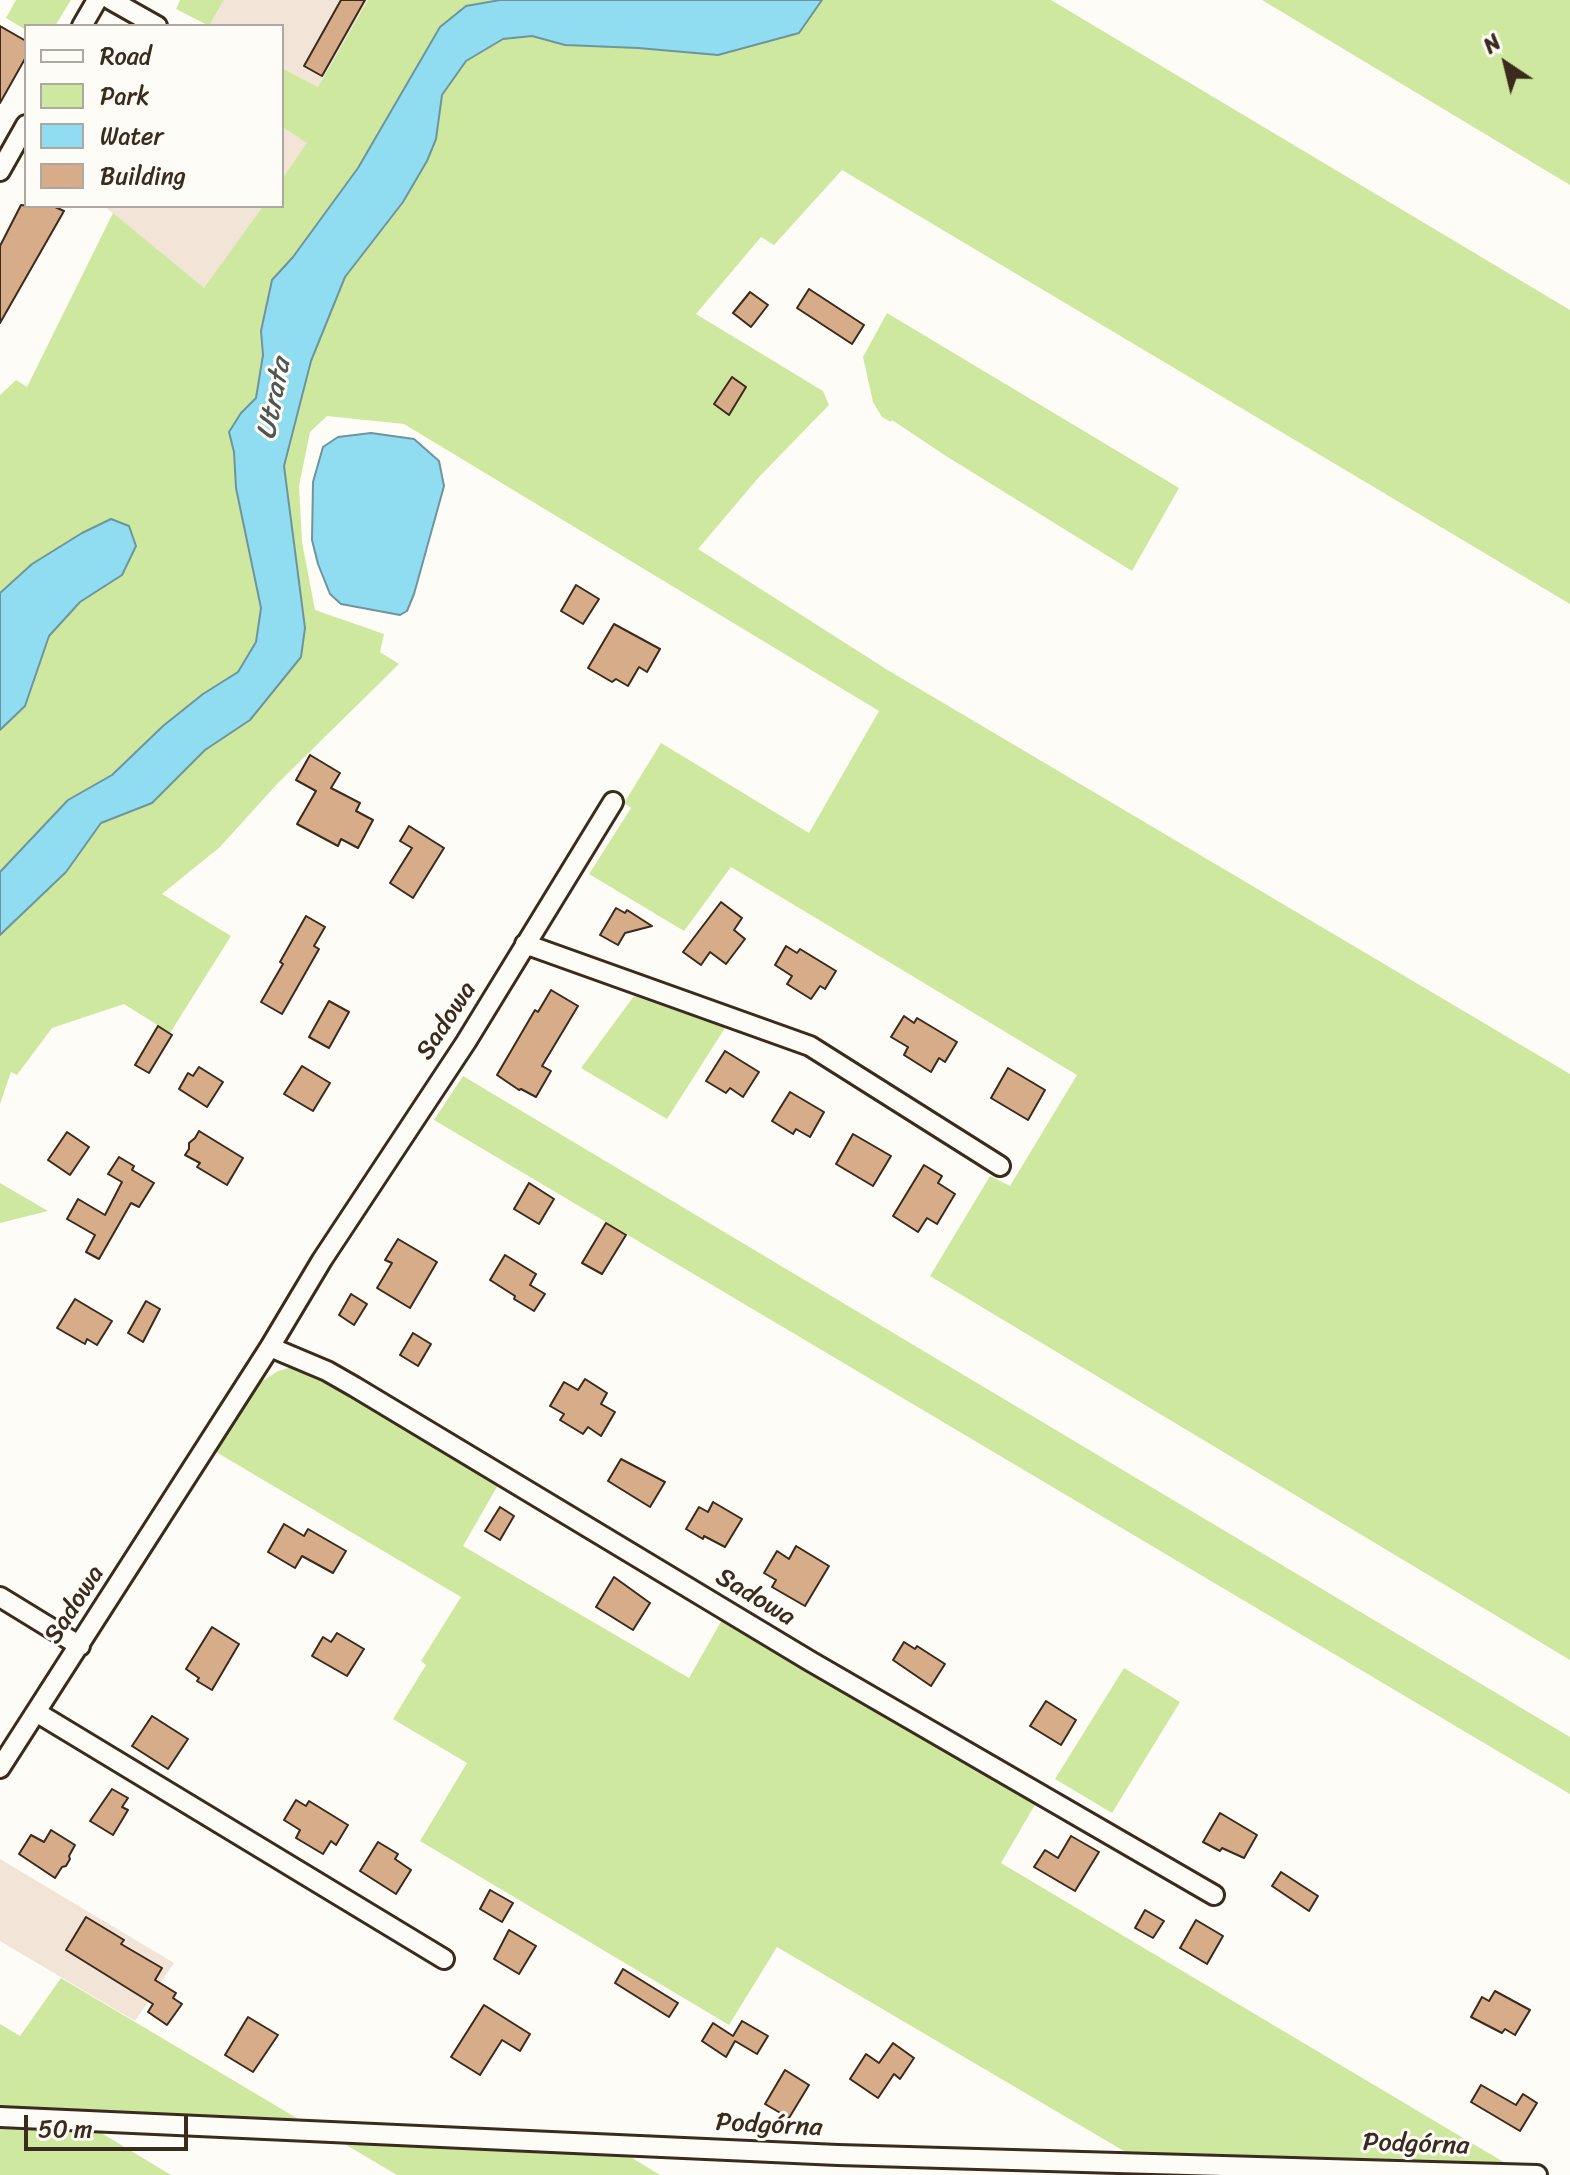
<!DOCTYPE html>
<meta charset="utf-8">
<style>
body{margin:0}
#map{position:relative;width:1570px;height:2175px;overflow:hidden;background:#fdfcf7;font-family:Sriracha,sans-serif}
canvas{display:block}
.legend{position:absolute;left:24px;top:24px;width:260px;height:184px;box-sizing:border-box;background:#fdfcf7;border:2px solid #afa8a0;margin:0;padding:10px 14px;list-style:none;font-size:24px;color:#3b2a1e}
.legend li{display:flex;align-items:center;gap:16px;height:40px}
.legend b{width:40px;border:2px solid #afa8a0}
.north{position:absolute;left:1466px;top:24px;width:80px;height:80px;-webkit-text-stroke:6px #fdfcf7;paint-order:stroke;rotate:325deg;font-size:22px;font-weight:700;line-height:32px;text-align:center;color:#3b2a1e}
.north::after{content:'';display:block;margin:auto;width:28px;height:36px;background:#3b2a1e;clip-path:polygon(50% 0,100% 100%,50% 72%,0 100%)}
.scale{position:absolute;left:24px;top:2115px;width:164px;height:36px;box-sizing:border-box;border:4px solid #3b2a1e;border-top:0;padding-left:10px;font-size:24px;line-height:28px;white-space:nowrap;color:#3b2a1e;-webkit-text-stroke:6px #fdfcf7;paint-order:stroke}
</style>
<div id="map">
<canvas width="1570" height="2175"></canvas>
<ul class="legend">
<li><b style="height:10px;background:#fdfcf7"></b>Road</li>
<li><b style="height:22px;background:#cee99f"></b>Park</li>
<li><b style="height:22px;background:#90dcf1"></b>Water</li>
<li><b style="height:22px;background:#d7ac88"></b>Building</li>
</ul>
<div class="north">N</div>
<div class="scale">50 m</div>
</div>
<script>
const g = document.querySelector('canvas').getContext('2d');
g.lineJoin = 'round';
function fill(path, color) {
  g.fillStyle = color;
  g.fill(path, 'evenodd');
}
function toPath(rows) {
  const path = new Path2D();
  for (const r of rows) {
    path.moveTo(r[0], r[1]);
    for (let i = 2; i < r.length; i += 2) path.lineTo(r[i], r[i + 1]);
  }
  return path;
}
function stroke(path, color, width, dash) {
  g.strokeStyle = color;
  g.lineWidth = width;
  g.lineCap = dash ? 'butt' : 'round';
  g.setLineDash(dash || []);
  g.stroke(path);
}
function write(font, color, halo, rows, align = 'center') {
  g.font = font + ' Sriracha,sans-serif';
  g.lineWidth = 6;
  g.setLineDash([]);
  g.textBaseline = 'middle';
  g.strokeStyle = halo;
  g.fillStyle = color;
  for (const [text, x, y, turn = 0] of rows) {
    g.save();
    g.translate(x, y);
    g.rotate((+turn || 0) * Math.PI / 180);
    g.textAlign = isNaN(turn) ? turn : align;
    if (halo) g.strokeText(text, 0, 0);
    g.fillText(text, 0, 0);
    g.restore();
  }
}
fill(toPath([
 [224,0,368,0,318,87,282,68,282,26,209,26],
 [282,127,308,143,282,179],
 [104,206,263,206,204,289],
 [0,1859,174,1963,135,2021,0,1941]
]), '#f2e4d6');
fill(toPath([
 [16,0,71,0,55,26,26,26,26,30,6,18],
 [180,0,224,0,209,26,176,9],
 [368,0,500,0,466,6,440,27,358,168,293,257,272,280,261,331,263,355,256,398,241,413,229,432,234,452,236,488,261,608,256,642,238,672,203,694,163,726,112,775,68,800,0,872,0,730,25,706,48,636,80,602,122,575,32,564,0,593,0,395,16,380,27,387,113,213,204,288,263,206,282,206,282,179,307,143,282,127,282,68,318,87],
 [822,0,1051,0,1570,310,1570,604,842,170,774,245,761,237,696,314,823,391,829,405,759,477,698,549,886,669,1570,1074,1570,1660,930,1276,990,1176,1010,1186,1077,1075,731,867,684,931,589,874,631,808,624,803,661,743,809,833,879,711,404,424,327,416,310,432,299,486,302,542,315,610,384,634,380,652,399,664,277,784,220,847,162,894,231,936,170,1033,124,1004,52,1028,17,1075,11,1072,0,1104,0,935,66,872,102,823,152,803,205,750,250,720,305,628,284,466,311,361,345,277,403,202,427,161,436,139,442,95,466,61,503,39,532,36,565,45,638,48,798,33],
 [1262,0,1570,0,1570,185],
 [887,313,1179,488,1132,571,946,456,892,420,891,422,882,417,873,402,863,357],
 [634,996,725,1028,667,1119,581,1068],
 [463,1076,1570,1737,1570,1794,434,1120],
 [0,1183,48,1211,0,1223],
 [292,1367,308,1370,498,1485,463,1546,689,1678,723,1618,1036,1803,1001,1863,1512,2167,1129,2154,777,1947,729,2025,420,1841,467,1763,393,1719,426,1665,421,1661,461,1597,216,1452,258,1384,278,1371],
 [1124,1668,1180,1702,1112,1813,1055,1779],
 [61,1978,300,2120,0,2108,0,2024,20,2036],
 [0,2125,98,2131,171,2175,0,2175],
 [338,2140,483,2146,629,2156,660,2175,397,2175]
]), '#cee99f');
const water = toPath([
 [500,0,822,0,799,33,718,55,638,48,565,45,532,36,503,39,466,61,442,95,436,139,427,161,403,202,345,277,311,361,284,466,305,628,301,657,250,720,205,750,152,803,101,823,66,872,0,935,0,872,68,800,112,775,163,726,203,694,238,672,256,642,261,608,236,488,234,452,229,432,241,413,256,398,263,355,261,331,272,280,293,257,358,168,440,27,466,6,500,0],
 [371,433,414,439,439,461,444,486,414,594,407,611,400,615,341,604,330,594,318,564,312,540,313,482,323,447,338,437,371,433],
 [111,519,129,526,136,546,122,575,80,602,49,636,25,706,0,730,0,593,32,564,82,533,111,519]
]);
fill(water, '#90dcf1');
stroke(water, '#6e959d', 2);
const building = toPath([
 [341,0,365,0,322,76,304,66,341,0],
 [0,26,26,41,26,57,0,103,0,26],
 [21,205,53,206,64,211,0,323,0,246,21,205],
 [809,289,864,325,852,344,797,308,809,289],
 [750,292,768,305,751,327,733,313,750,292],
 [732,377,746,387,729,415,714,404,732,377],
 [576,585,599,599,583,624,561,611,576,585],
 [614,624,660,649,647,672,639,667,628,686,616,679,612,682,588,668,614,624],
 [310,755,340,773,331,788,360,803,356,811,373,820,358,848,341,839,338,846,297,824,316,791,296,780,310,755],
 [409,826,444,848,413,898,390,883,412,848,400,841,409,826],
 [721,902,742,918,734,930,745,939,726,964,710,952,701,965,683,952,721,902],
 [616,908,625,913,627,910,652,926,625,933,618,945,600,935,616,908],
 [306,916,325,927,314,946,319,949,282,1014,261,1002,283,964,280,962,306,916],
 [786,946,797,953,800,949,836,971,825,989,820,986,811,999,787,984,792,976,775,965,786,946],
 [551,990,578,1006,542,1066,551,1071,536,1097,521,1089,519,1090,497,1075,535,1010,538,1012,551,990],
 [329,1001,349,1012,329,1048,309,1037,329,1001],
 [904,1016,914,1023,917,1018,957,1042,945,1062,939,1058,931,1072,904,1055,908,1047,891,1037,904,1016],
 [158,1026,172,1035,149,1073,135,1065,158,1026],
 [725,1051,759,1072,743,1097,730,1088,726,1093,706,1081,725,1051],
 [302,1066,330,1083,313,1111,284,1094,302,1066],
 [199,1067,223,1082,207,1107,179,1089,188,1073,193,1076,199,1067],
 [1008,1068,1045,1090,1028,1120,991,1098,1008,1068],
 [790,1092,824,1112,810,1137,796,1129,793,1134,772,1121,790,1092],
 [199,1131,243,1158,227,1185,197,1167,200,1163,185,1155,189,1149,189,1143,195,1138,199,1131],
 [67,1132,89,1147,70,1175,48,1160,67,1132],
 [853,1134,891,1156,873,1186,836,1164,853,1134],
 [119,1157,134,1166,132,1170,154,1183,139,1207,131,1203,99,1259,86,1252,95,1235,67,1219,78,1199,105,1215,122,1182,108,1174,119,1157],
 [924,1165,942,1176,938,1183,955,1194,937,1224,927,1218,918,1232,893,1216,924,1165],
 [529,1183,554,1199,539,1224,514,1209,529,1183],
 [606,1223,626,1235,602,1274,582,1263,606,1223],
 [398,1239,437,1262,410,1308,377,1288,392,1263,385,1260,398,1239],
 [505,1255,536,1274,530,1285,545,1294,534,1311,514,1299,515,1296,490,1280,505,1255],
 [351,1294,367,1304,354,1325,339,1315,351,1294],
 [75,1299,112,1321,97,1345,87,1339,85,1344,57,1328,75,1299],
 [146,1301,160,1309,143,1342,128,1333,146,1301],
 [413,1333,431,1344,418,1366,400,1355,413,1333],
 [585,1379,607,1393,601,1404,615,1412,601,1436,588,1427,583,1434,560,1420,564,1414,550,1406,564,1382,578,1390,585,1379],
 [621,1459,665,1482,650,1507,608,1481,621,1459],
 [713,1502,742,1519,725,1547,704,1536,703,1539,686,1529,699,1507,708,1512,713,1502],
 [500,1507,514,1516,500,1540,485,1531,500,1507],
 [284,1524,304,1536,308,1529,346,1551,333,1573,302,1556,295,1568,268,1552,284,1524],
 [796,1546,829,1566,805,1606,772,1587,776,1580,764,1573,777,1551,789,1559,796,1546],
 [614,1577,650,1603,633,1630,596,1607,614,1577],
 [212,1627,239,1644,212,1690,197,1681,199,1678,186,1669,212,1627],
 [337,1633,364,1649,347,1676,312,1656,323,1637,331,1642,337,1633],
 [904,1642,915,1649,917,1646,945,1664,931,1686,893,1660,904,1642],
 [1046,1701,1076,1720,1061,1745,1030,1726,1046,1701],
 [152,1716,188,1739,168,1769,132,1746,152,1716],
 [112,1789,128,1798,122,1807,128,1810,113,1835,90,1821,112,1789],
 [296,1800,306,1806,309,1801,348,1825,336,1845,331,1841,323,1854,296,1838,300,1830,284,1820,296,1800],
 [1220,1813,1257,1835,1244,1858,1222,1848,1220,1851,1203,1842,1220,1813],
 [51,1830,75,1845,69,1856,70,1859,66,1866,62,1867,55,1878,19,1854,31,1835,44,1842,51,1830],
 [1071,1836,1099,1852,1075,1891,1034,1867,1045,1850,1058,1858,1071,1836],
 [378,1842,398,1854,395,1859,411,1870,396,1894,360,1871,378,1842],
 [1281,1872,1318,1896,1309,1911,1272,1886,1281,1872],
 [490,1890,513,1903,502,1922,480,1909,490,1890],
 [1145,1910,1164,1921,1153,1938,1135,1928,1145,1910],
 [86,1917,124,1940,121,1944,162,1968,155,1980,176,1993,173,1998,182,2004,167,2025,148,2012,153,2004,66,1950,86,1917],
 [1196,1920,1223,1936,1207,1964,1180,1948,1196,1920],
 [509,1930,536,1946,519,1974,494,1959,509,1930],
 [623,1969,678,2003,669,2017,615,1983,623,1969],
 [1495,1991,1530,2010,1515,2035,1505,2029,1502,2033,1471,2017,1482,1997,1489,2001,1495,1991],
 [484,2005,530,2034,520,2051,502,2040,480,2075,451,2057,484,2005],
 [248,2017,278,2035,253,2072,225,2055,248,2017],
 [742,2021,768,2036,757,2054,735,2041,726,2057,702,2041,713,2023,733,2036,742,2021],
 [893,2043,914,2058,900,2079,894,2074,878,2098,850,2079,866,2054,879,2063,893,2043],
 [785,2070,809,2085,789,2118,765,2104,785,2070],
 [1481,2085,1516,2105,1523,2094,1537,2103,1520,2131,1471,2102,1481,2085]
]);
fill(building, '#d7ac88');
stroke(building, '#3b2a1e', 2);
const street = toPath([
 [111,0,157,26],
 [82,26,97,0],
 [0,171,26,125],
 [525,944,810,1046,1000,1166],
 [270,1347,327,1371,355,1387,810,1661,1214,1895],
 [0,1597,80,1646],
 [36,1712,444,1959],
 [0,1768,270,1347,322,1260,466,1042,613,802],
 [0,2117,838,2155,1537,2175]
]);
stroke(street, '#3b2a1e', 24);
stroke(street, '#fdfcf7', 18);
write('26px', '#3b2a1e', '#fdfcf7', [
 ["Sadowa",447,1021,-57],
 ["Sadowa",755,1598,31],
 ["Sadowa",75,1605,-57],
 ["Podgórna",769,2126,3],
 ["Podgórna",1416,2145,2]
]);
write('italic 28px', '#505653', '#fdfcf7', [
 ["Utrata",275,399,-79]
]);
</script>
